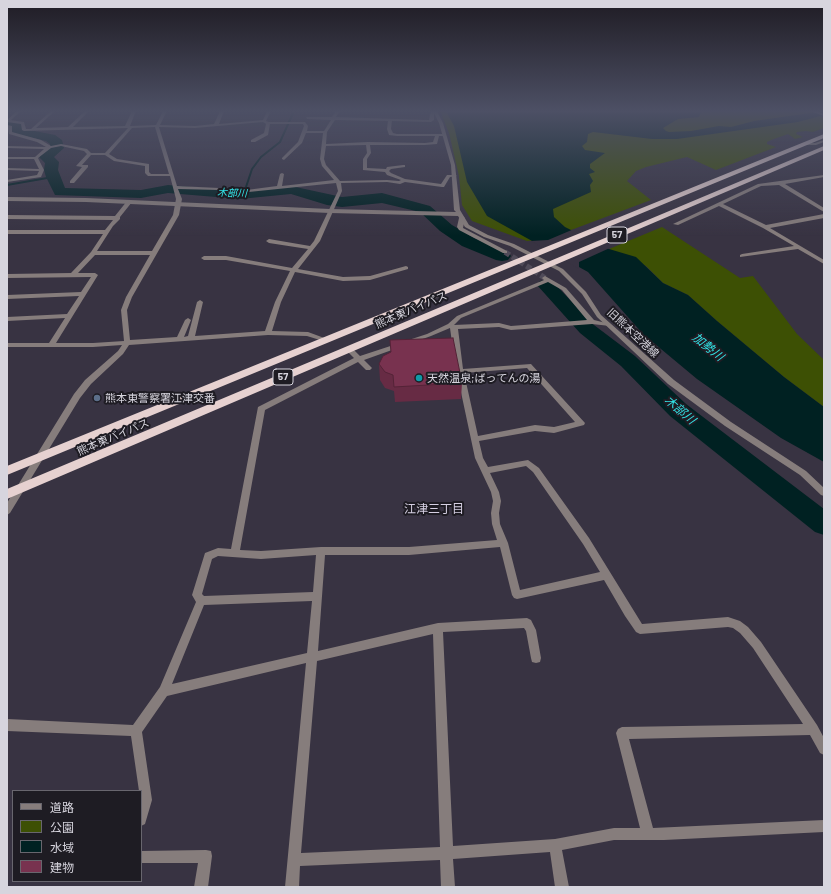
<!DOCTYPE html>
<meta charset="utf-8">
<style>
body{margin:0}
#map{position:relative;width:831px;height:894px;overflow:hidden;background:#383342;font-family:Barlow,"Noto Sans JP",sans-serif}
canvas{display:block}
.frame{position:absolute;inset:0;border:8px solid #d7d5de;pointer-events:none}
.legend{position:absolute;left:12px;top:790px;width:130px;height:92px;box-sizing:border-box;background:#1e1c23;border:1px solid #68666e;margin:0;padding:5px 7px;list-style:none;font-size:12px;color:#d7d5de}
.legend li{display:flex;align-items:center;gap:8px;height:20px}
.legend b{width:20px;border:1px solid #68666e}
</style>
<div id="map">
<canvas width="831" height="894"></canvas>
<div class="frame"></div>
<ul class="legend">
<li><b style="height:5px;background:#867d7c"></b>道路</li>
<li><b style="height:11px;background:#3d5004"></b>公園</li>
<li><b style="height:11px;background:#002122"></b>水域</li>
<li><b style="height:11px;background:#78324f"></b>建物</li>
</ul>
</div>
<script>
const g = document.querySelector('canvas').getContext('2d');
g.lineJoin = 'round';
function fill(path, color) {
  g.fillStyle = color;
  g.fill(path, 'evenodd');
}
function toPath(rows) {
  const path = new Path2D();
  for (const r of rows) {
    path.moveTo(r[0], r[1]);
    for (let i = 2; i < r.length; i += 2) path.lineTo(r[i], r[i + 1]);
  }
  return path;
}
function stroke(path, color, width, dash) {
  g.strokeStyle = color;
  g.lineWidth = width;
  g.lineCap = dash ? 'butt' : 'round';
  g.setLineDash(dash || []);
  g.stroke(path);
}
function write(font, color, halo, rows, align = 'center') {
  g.font = font + ' Barlow,"Noto Sans JP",sans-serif';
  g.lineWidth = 4;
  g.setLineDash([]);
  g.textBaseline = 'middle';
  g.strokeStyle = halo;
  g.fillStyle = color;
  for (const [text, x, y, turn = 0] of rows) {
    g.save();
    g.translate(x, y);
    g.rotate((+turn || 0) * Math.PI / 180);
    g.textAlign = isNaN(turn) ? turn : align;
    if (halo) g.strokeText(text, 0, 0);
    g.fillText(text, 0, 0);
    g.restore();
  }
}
fill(toPath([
 [440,111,808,111,824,118,824,128,813,132,806,131,797,132,796,134,803,137,795,139,788,134,771,140,767,142,767,144,776,147,716,170,687,157,646,167,636,171,627,181,651,200,547,239,527,241,472,221,462,205,459,176,449,133],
 [662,227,740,278,753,276,797,334,824,360,824,407,784,377,717,321,688,295,663,283,646,266,609,249]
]), '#3d5004');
fill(toPath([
 [446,111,701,111,699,117,678,119,663,128,666,131,669,132,691,131,719,126,731,127,754,121,824,111,824,115,798,122,677,139,652,139,593,132,588,134,587,142,582,146,585,150,605,153,590,164,590,168,595,172,589,174,593,181,590,185,591,192,553,209,554,217,565,227,609,249,636,257,663,283,688,295,717,321,784,377,824,407,824,462,781,438,697,379,643,334,588,272,487,216,467,182,454,126]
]), '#002122');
fill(toPath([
 [574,229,612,247,579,262,579,269,531,241,548,240]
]), '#383342');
stroke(toPath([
 [7,185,53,177],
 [246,194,246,187,252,169,261,157,280,142,294,111]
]), '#002122', 2);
fill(toPath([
 [7,119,19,122,24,129,55,135,62,140,64,148,54,157,59,162,58,170,65,188,141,190,168,185,240,191,291,186,342,197,382,193,430,206,452,225,474,238,497,246,508,252,511,256,508,260,502,261,496,260,462,246,440,231,420,212,382,203,342,207,327,205,291,194,240,199,168,193,141,198,55,195,46,177,44,170,45,163,39,157,50,147,50,144,46,141,12,133,9,127,7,127,7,119],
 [546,280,552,281,594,325,635,356,686,404,824,509,824,535,815,532,670,416,621,366,580,333,537,285,540,281,546,280]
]), '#002122');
stroke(toPath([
 [505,252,545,278]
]), '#504b59', 5.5, [5.5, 3]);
fill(toPath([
 [17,111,21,111,11,120,24,122,26,129,31,129,51,111,55,111,36,128,68,127,85,111,89,111,73,127,125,126,132,111,136,111,130,126,156,125,163,111,167,111,160,125,195,126,214,124,220,111,224,111,219,124,263,120,267,111,271,111,266,121,269,122,305,122,308,126,307,131,324,131,331,120,307,119,306,117,332,117,336,111,340,111,336,117,429,120,430,114,432,111,436,111,434,114,434,120,431,122,392,121,391,129,393,133,397,134,446,134,446,136,439,136,437,144,425,145,370,145,371,153,367,159,367,168,386,169,387,167,403,165,405,165,405,167,391,169,389,171,391,173,405,179,441,184,447,175,455,175,457,176,450,177,444,187,442,187,405,182,400,184,387,182,341,183,342,191,320,241,298,269,343,277,370,276,406,266,408,267,408,269,370,280,343,281,295,272,281,302,272,331,308,332,327,339,327,341,323,341,307,336,268,335,129,345,123,354,91,384,80,398,10,513,7,515,7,503,74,394,85,380,118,351,122,345,93,347,7,347,7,343,49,343,65,318,7,321,7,317,67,314,79,296,7,299,7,295,81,292,91,277,7,278,7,274,71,273,91,252,103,234,7,234,7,230,105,230,113,220,7,219,7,215,115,216,127,201,129,200,132,202,120,217,120,219,113,226,97,251,152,251,173,215,176,199,170,176,148,176,145,173,145,166,114,161,105,155,91,155,82,165,88,165,88,167,74,183,70,183,70,181,82,167,76,166,87,154,84,151,61,146,51,148,38,158,44,170,41,177,7,182,7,180,37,175,39,171,7,170,7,168,39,169,34,159,7,159,7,157,35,157,44,149,7,148,7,146,46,147,37,142,9,134,7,125,12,126,12,132,41,140,51,146,61,144,87,149,91,153,105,153,128,128,24,131,22,130,21,124,7,122,7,120,17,111],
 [335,120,388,121,387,129,389,135,397,136,435,136,433,142,425,143,368,142,326,144,327,132,335,120],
 [263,122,266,124,264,133,251,140,251,142,255,142,268,135,270,124,303,124,304,126,298,142,282,158,282,159,284,160,302,143,306,133,323,133,320,159,322,166,334,180,282,186,284,174,282,173,280,174,277,186,239,191,219,188,177,186,159,127,195,128,263,122],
 [155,127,169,174,151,174,149,172,149,164,117,159,109,154,132,128,155,127],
 [366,145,367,153,363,159,363,170,385,172,387,175,401,180,399,181,387,180,340,181,326,165,324,159,326,146,366,145],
 [336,183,338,191,314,241,310,246,269,239,266,241,269,243,308,249,292,268,226,256,204,256,201,258,204,260,226,260,290,271,275,302,265,331,195,336,203,302,200,300,197,302,188,336,184,337,191,320,188,318,185,320,177,337,130,340,127,310,132,297,179,215,182,199,178,189,219,190,239,193,336,183],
 [95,255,150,255,126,297,121,310,124,341,93,343,56,343,98,275,95,273,78,273,95,255],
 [810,111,816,111,824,114,824,116,810,111],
 [824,140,824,142,816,145,806,145,804,144,806,143,815,143,824,140],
 [824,175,824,177,785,184,824,208,824,212,779,185,761,186,723,204,766,225,824,214,824,218,770,228,824,260,824,264,798,249,740,257,740,255,742,254,794,246,763,228,719,206,678,225,673,224,758,184,824,175],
 [462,216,465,218,463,228,507,251,507,253,503,253,459,230,457,227,459,218,462,216],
 [545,276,566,288,594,320,610,324,610,326,592,324,511,330,499,327,458,329,463,369,531,364,585,423,584,425,554,433,535,431,479,441,483,458,488,467,528,460,539,468,589,538,642,624,728,617,740,621,748,627,761,642,817,725,824,738,824,755,820,753,810,735,629,739,653,828,824,820,824,832,664,840,614,840,562,850,569,887,555,887,550,852,453,859,455,887,441,887,440,860,300,866,299,887,285,887,306,663,167,696,142,732,152,800,145,824,141,826,141,791,139,791,131,736,7,731,7,719,133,725,160,687,196,602,192,595,205,553,218,548,231,549,258,407,354,358,347,351,347,347,351,347,360,356,427,334,448,324,457,316,544,280,542,278,545,276],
 [548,282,562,290,587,320,511,326,499,323,454,325,461,318,548,282],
 [450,328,455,364,475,458,491,492,493,501,491,513,492,524,497,540,409,547,321,547,261,551,240,550,265,410,358,362,366,370,370,370,372,368,364,360,431,336,450,328],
 [527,368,575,422,554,427,535,425,478,436,464,373,527,368],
 [526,466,533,472,583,544,600,572,520,590,508,543,500,524,499,513,501,501,499,492,490,473,526,466],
 [500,547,512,595,514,598,517,599,604,580,625,616,636,632,640,634,728,627,733,628,740,633,753,648,803,724,622,727,618,729,616,733,640,828,614,828,555,839,453,846,443,632,524,628,526,631,531,658,532,662,536,663,540,662,541,658,536,630,531,620,527,618,438,623,318,651,325,555,409,555,500,547],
 [316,555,313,592,204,596,202,594,212,559,218,556,261,559,316,555],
 [312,601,307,653,172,684,204,605,312,601],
 [433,634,440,847,301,853,317,661,433,634],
 [206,850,211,851,212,856,208,887,194,887,198,863,141,863,141,851,206,850]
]), '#867d7c');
fill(toPath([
 [433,111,437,111,443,123,455,165,460,210,469,225,488,235,514,244,563,269,586,292,601,315,674,380,731,422,806,471,824,488,824,496,821,495,800,475,725,426,668,384,597,317,582,294,559,271,510,246,484,237,465,227,458,216,330,213,86,202,7,201,7,197,86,198,330,209,456,212,454,210,451,165,439,123,433,111]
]), '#867d7c');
fill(toPath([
 [824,134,824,138,7,475,7,466,824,134],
 [824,146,824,150,7,499,7,489,824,146]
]), '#e6d1d0');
fill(toPath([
 [390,340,462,383,461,399,395,402,394,391,385,388,380,380,379,364,391,352]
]), '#672b44');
const building = toPath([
 [453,338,462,383,394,387,393,375,385,372,379,364,383,356,391,352,390,340,453,338]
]);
fill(building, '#78324f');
stroke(building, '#542337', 1);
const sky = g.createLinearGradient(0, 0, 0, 236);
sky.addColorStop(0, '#1f1c24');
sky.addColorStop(0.47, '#4d5065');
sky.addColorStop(1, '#4d506500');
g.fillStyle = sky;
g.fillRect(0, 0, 831, 236);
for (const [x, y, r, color] of [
 [419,378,4,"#0f9aa8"],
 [97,398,4,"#5c6f8a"]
]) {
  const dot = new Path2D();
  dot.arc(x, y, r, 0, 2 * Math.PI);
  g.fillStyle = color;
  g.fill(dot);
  stroke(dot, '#1e1c23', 1.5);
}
write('italic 10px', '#32e4e7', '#1e1c23', [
 ["木部川",232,193,2]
]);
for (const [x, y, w] of [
 [617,235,20],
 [283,377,20]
]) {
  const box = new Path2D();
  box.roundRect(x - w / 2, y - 8, w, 16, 3);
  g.fillStyle = '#1e1c23';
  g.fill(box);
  stroke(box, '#d7d5de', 1);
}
write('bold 10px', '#d7d5de', null, [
 ["57",617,235],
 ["57",283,377]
]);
write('11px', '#d7d5de', '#1e1c23', [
 ["熊本東バイパス",411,310,-23],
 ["旧熊本空港線",633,333,43],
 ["熊本東バイパス",113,437,-23]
]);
write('11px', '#d7d5de', '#1e1c23', [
 ["天然温泉;ばってんの湯",427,378],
 ["熊本東警察署江津交番",105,398]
], 'left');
write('italic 12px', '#32e4e7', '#1e1c23', [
 ["加勢川",708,347,39],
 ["木部川",680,410,41]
]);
write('12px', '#d5cfe2', '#1e1c23', [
 ["江津三丁目",434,509]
]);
</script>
